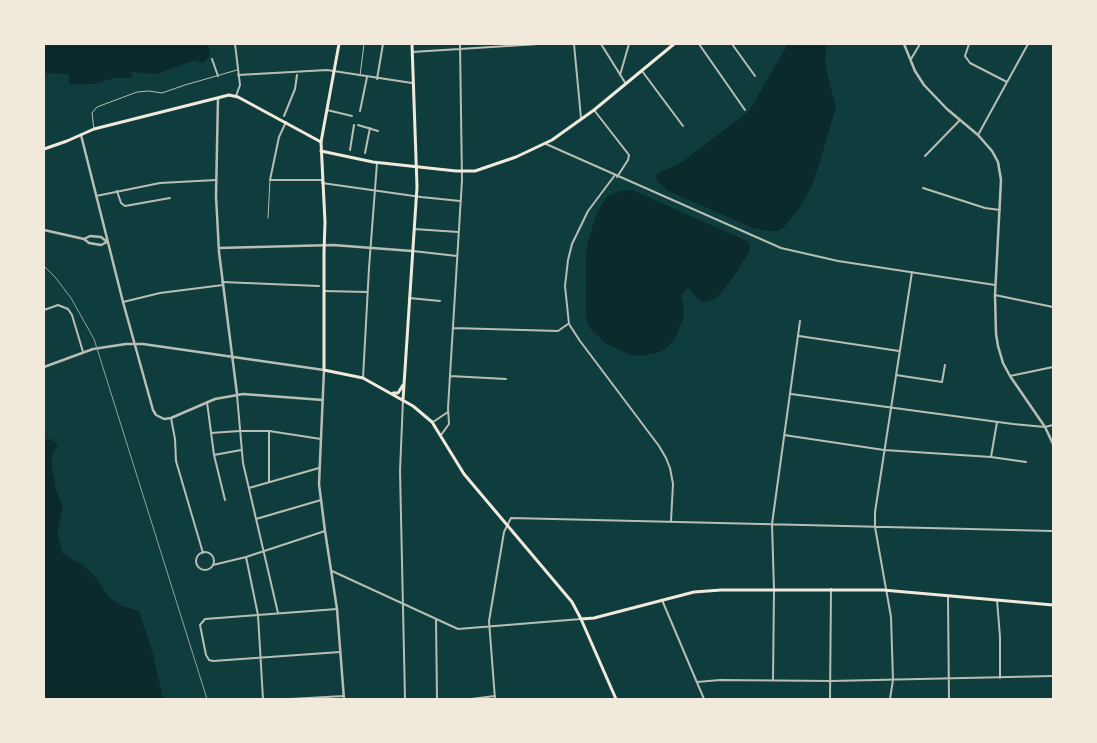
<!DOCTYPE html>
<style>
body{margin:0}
#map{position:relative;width:1097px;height:743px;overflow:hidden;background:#0f3d3e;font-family:Raleway,sans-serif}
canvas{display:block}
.frame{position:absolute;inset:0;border:45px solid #f1e9da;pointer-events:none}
</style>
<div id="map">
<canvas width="1097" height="743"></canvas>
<div class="frame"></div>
</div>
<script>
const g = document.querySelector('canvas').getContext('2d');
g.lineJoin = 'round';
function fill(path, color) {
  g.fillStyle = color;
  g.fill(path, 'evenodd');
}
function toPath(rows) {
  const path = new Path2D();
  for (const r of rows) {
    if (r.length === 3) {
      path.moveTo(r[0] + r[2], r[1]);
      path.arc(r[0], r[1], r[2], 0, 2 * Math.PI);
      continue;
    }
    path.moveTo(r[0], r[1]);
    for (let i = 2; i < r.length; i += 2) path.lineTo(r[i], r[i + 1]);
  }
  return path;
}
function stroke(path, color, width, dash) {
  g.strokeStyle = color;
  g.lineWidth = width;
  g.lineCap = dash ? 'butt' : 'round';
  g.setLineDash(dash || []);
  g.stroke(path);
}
fill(toPath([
 [44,44,208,44,210,55,205,62,201,63,195,60,157,74,131,72,132,78,114,78,94,84,44,84],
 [788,44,827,44,825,59,827,74,836,107,813,184,799,209,784,227,778,231,768,231,753,228,668,191,658,182,656,178,657,174,682,162,749,111],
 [632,190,749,242,750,250,736,273,717,298,706,302,700,301,689,289,686,289,684,291,682,296,684,315,677,335,668,347,660,352,640,356,628,354,607,344,594,333,589,327,586,317,586,255,588,241,598,210,608,196,620,191],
 [44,439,52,440,58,445,53,452,51,463,56,490,63,507,57,533,63,554,81,564,94,575,109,597,122,606,139,611,152,650,163,699,44,699]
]), '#0a2a2b');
fill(toPath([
 [44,73,69,74,69,85,44,84]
]), '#0f3d3e');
stroke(toPath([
 [360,76,364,44],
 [94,129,92,113,97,107,137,92,149,91,162,93,185,85,237,70],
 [268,218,270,180]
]), '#b8beb3', 1);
stroke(toPath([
 [212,59,218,76],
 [327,110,352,116],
 [360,111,367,77],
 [284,116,295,89,297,75],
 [358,125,378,131],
 [350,150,354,125],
 [365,153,370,128],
 [222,282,319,286]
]), '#b8beb3', 2);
stroke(toPath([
 [235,44,240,85,236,96],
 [574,44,581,118],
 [601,44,626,84],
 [699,44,745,110],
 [732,44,755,76],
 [969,44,965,56,970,63,1007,82],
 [412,52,539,44],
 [911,59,920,44],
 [642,71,683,126],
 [238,75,327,70,412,83],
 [620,75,629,44],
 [377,79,383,44],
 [594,110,629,155,628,160,617,177],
 [286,122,279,137,270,180,322,180],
 [978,135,1028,44],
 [546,144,781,248,838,261,995,285],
 [925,156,960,120],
 [615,175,588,211,572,244,568,260,565,286,569,324,580,341,659,446,666,458,670,468,673,484,671,521],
 [322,183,421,197,460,201],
 [923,188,985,208,1000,210],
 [117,191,121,203,125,206,170,198],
 [96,196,160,183,216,180],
 [414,229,458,232],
 [413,251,457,256],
 [324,291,367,292],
 [995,295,1053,307],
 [409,298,440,301],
 [123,302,160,293,223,285],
 [44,310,58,305,68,309,72,315,83,352],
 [453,328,558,331,568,324],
 [799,336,899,351],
 [896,375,942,382,945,365],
 [450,376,506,379],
 [1010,376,1053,367],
 [363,378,369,268,377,163],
 [791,394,1013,424,1045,427,1053,425],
 [237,395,243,463,278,613],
 [403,400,400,471,405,699],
 [207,402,214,455,225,500],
 [171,418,175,439,176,461,203,553],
 [433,422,448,412],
 [211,433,239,431,269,431,321,439],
 [441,435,449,424,448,408,462,180,460,44],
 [784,435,884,450,991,457,997,422],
 [214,455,241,450],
 [991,457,1026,462],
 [269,482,269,431],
 [249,488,319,468],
 [256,519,321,500],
 [205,561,9],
 [246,557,258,615,263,699],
 [213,565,246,557,325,531],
 [332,571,458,629,581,619],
 [948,597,949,699],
 [662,600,704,699],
 [997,600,1000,637,1000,678],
 [337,609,205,619,200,625,206,655,209,660,213,661,340,652],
 [436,619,437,699],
 [773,680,774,590,772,524,800,321],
 [697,682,720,680,831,681,1053,676],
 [290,699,344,696],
 [471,699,495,696],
 [495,699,489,621,504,532,511,518,1053,531],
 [830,699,831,589],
 [890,699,893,680,891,617,875,527,875,512,912,272]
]), '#b8beb3', 2);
stroke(toPath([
 [904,44,915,71,924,85,947,109,978,135,992,151,998,162,1001,180,995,295,996,334,998,346,1003,363,1010,376,1045,427,1053,444],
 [218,98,216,196,219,252,237,394],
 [81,135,123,302,153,410,156,415,164,419,171,418,215,399,243,394,323,400],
 [44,230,84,239,89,243,101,245,107,242],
 [84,239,90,236,101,237,106,241],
 [219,248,333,245,412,251],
 [44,367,93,349,126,344,143,344,324,370,319,484,325,531,337,609,344,699]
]), '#b8beb3', 2.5);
stroke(toPath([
 [44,149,67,141,94,129,229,95,238,97,321,142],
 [321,151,373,162,456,171,475,171,516,157,552,140,594,110,674,44],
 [581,619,594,618,694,592,721,590,883,590,1053,605]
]), '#f1e9da', 3);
stroke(toPath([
 [339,44,321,142,325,222,324,252,324,370,363,378,413,406,432,422,464,474,572,602,581,619,616,699],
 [393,393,398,393,403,385],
 [403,400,417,187,412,44]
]), '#f1e9da', 3);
stroke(toPath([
 [44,266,55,277,71,298,94,339,207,699]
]), '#97a49c', 1);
</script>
